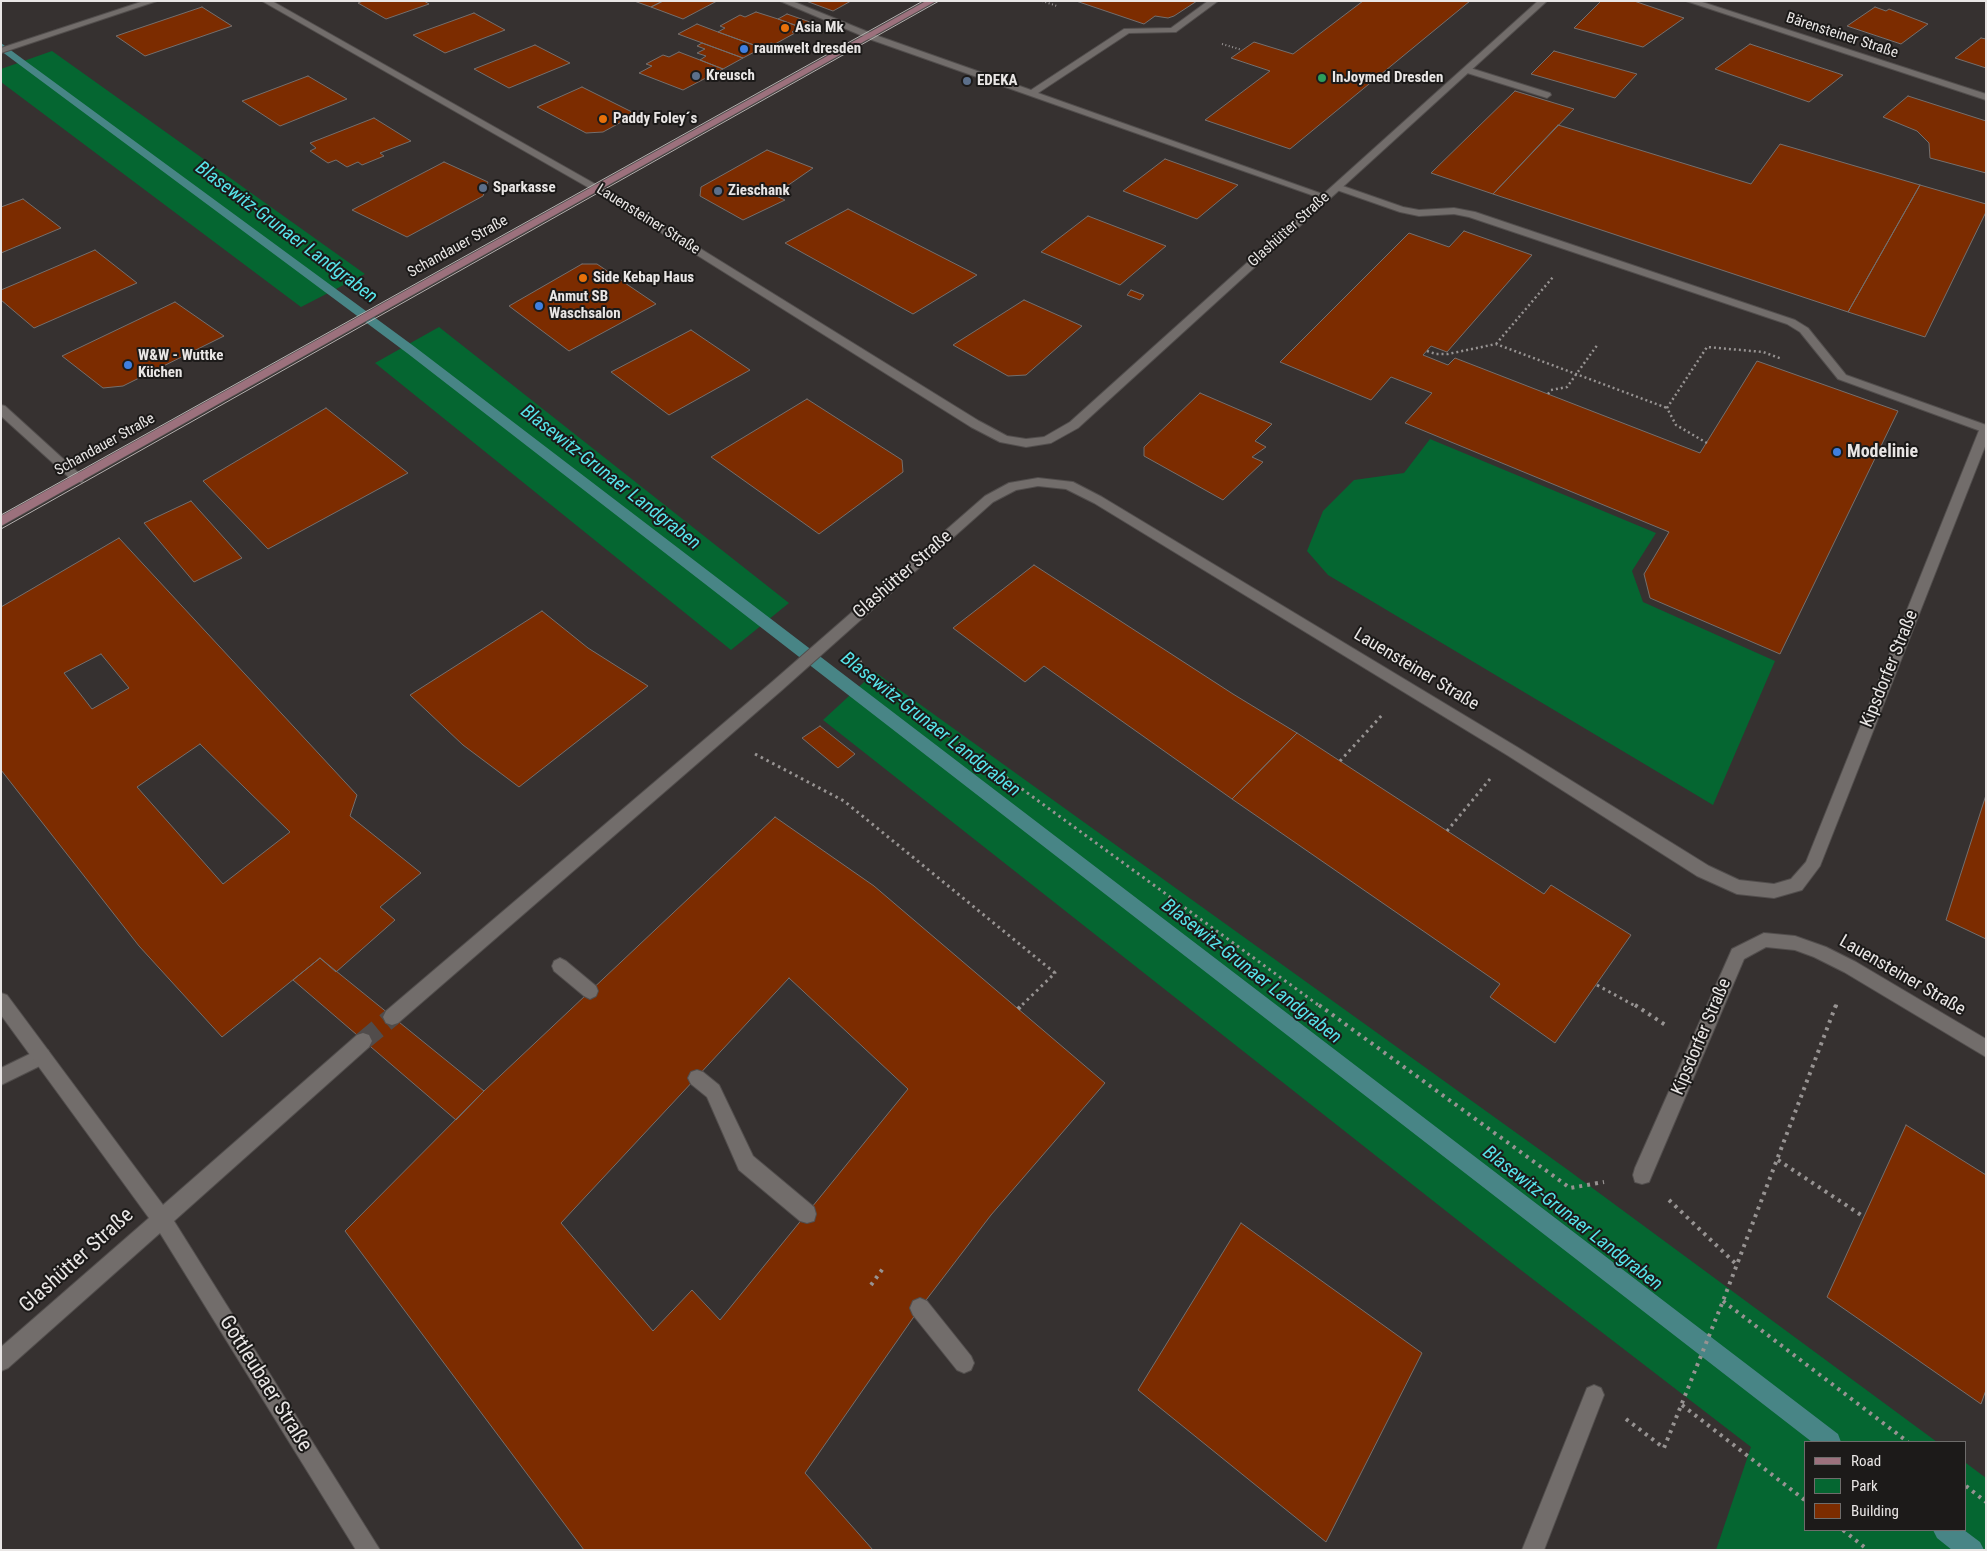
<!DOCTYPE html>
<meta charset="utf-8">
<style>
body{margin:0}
#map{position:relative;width:1987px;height:1551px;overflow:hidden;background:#363130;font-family:"Roboto Condensed",sans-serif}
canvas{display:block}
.frame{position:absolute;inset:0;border:2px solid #e9e6e5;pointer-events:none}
.legend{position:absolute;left:1804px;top:1441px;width:162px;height:90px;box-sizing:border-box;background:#1c1a19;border:1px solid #6e6c6b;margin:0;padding:6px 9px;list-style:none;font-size:15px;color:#e9e6e5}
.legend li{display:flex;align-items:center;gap:10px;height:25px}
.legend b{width:25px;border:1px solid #6e6c6b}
</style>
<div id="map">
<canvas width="1987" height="1551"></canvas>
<div class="frame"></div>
<ul class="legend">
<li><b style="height:6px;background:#9c717d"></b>Road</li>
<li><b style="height:14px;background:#056631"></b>Park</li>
<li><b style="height:14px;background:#7c2c00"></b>Building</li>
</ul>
</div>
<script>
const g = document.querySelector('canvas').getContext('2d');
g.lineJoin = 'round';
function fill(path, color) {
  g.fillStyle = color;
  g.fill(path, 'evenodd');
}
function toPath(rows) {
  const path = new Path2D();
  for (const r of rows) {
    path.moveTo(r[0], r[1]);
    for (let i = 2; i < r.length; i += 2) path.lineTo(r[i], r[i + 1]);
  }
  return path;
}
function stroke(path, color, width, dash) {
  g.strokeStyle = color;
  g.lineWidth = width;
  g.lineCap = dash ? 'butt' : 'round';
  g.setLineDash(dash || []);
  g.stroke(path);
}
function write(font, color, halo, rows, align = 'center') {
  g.font = font + ' "Roboto Condensed",sans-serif';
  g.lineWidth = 4;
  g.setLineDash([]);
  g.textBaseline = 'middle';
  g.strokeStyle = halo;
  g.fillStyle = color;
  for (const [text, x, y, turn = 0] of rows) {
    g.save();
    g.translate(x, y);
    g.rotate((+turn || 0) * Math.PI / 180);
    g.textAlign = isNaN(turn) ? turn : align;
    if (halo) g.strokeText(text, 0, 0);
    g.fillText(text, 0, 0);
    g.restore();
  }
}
fill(toPath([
 [52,51,365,274,301,307,1,82,1,69],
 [439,327,789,603,731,650,375,363],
 [1430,439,1656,533,1632,571,1643,602,1775,661,1713,805,1328,575,1307,551,1323,511,1354,480,1404,473],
 [875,672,1568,1170,1937,1442,1806,1442,1806,1530,1966,1530,1966,1463,1986,1478,1986,1550,1716,1550,1751,1447,1517,1267,823,720]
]), '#056631');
fill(toPath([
 [1,43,415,347,1838,1434,1841,1442,1812,1442,407,353,1,51,1,43],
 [1933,1530,1964,1530,1980,1542,1984,1550,1952,1550,1937,1538,1933,1530]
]), '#488586');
const building = toPath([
 [363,1,424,1,429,4,386,19,358,3,363,1],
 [634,1,663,1,651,7,634,1],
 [663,1,717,1,683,19,651,7,663,1],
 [806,1,851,1,833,11,806,1],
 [1076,1,1197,1,1174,16,1168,18,1155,16,1144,24,1076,1],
 [1363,1,1470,1,1290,149,1205,120,1270,71,1231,58,1254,42,1293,54,1363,1],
 [1601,1,1634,1,1684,18,1643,47,1574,28,1601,1],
 [202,7,232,26,145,56,116,36,202,7],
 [1875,7,1886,11,1889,9,1928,24,1901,44,1847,26,1875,7],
 [756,12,778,19,800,27,792,32,795,33,775,44,771,43,762,48,718,32,725,28,720,26,740,15,745,17,756,12],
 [474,13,505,30,445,53,413,35,474,13],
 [787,14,810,22,800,27,778,19,787,14],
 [697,24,718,32,762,48,743,58,678,34,697,24],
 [1981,38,1986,39,1986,68,1955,58,1981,38],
 [702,43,743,58,723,69,700,60,706,56,697,53,705,49,697,46,702,43],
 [1750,44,1843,75,1809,102,1715,69,1750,44],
 [535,45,570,63,509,88,474,69,535,45],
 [1554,51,1637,74,1615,98,1531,74,1554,51],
 [679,52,700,60,723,69,683,90,639,73,652,66,646,64,663,55,669,57,679,52],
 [308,76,347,99,280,126,242,101,308,76],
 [582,87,636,114,603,132,586,133,537,107,582,87],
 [1515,91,1574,109,1493,194,1431,173,1515,91],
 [1908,96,1986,121,1986,173,1930,158,1929,143,1917,131,1883,117,1908,96],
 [374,118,411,141,380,153,384,156,362,165,358,162,347,167,336,160,328,163,310,151,316,148,310,143,374,118],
 [1558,125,1751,184,1780,144,1920,185,1848,312,1493,194,1558,125],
 [767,150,813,168,774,195,785,200,743,220,700,196,701,187,767,150],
 [1165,159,1238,185,1197,219,1123,191,1165,159],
 [444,162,488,182,483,196,407,237,352,210,444,162],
 [1920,185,1986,204,1986,212,1925,337,1848,312,1920,185],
 [23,199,61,228,1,253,1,207,23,199],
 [848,209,977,275,913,314,785,243,848,209],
 [1088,216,1166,246,1120,285,1041,252,1088,216],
 [1464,231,1532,255,1447,352,1431,346,1423,355,1448,365,1455,358,1700,453,1757,361,1898,411,1780,654,1650,598,1644,574,1669,532,1405,423,1432,393,1391,377,1371,400,1280,362,1409,233,1449,247,1464,231],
 [95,250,137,283,34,328,1,300,1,290,95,250],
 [582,264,597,264,656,304,569,351,509,306,582,264],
 [1131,290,1144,295,1140,300,1127,295,1131,290],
 [1024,300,1082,326,1026,375,1008,376,953,345,1024,300],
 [175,302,224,336,123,386,103,388,62,356,175,302],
 [691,330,750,370,669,415,611,372,691,330],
 [1200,393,1272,424,1255,441,1266,447,1252,457,1263,462,1223,500,1144,456,1144,447,1200,393],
 [807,399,902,460,903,472,819,534,711,457,807,399],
 [326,408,408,473,268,549,203,481,326,408],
 [191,501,242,558,194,582,144,523,191,501],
 [119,538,357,795,350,816,421,873,380,907,395,920,336,972,320,958,222,1037,139,946,1,770,1,607,119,538],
 [101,654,129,688,92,709,64,673,101,654],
 [200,744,290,832,223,884,137,787,200,744],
 [1034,565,1233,694,1297,733,1232,799,1044,666,1025,682,953,628,1034,565],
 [542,611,588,648,648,686,519,787,463,745,410,695,542,611],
 [820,726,855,754,838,768,802,738,820,726],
 [1297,733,1544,894,1551,885,1631,935,1555,1043,1490,997,1500,984,1232,799,1297,733],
 [1986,795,1986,939,1946,920,1986,795],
 [775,817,874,886,1105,1083,991,1215,920,1308,805,1473,873,1550,584,1550,345,1231,484,1091,775,817],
 [789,978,908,1089,720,1320,692,1290,653,1331,561,1223,789,978],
 [320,958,484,1091,456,1120,293,980,320,958],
 [1906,1125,1986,1175,1986,1390,1981,1404,1827,1297,1906,1125],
 [1241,1223,1422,1353,1326,1542,1138,1390,1241,1223]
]);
fill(building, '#7c2c00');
stroke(building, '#746f6d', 1);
stroke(toPath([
 [363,1041,392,1017]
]), '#514c4b', 19, [19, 10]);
const lane = toPath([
 [780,1,792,1,878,36,1031,90,1124,29,1171,28,1208,1,1218,1,1176,32,1129,33,1038,93,1331,197,1326,200,1323,199,872,40,780,1],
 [1467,67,1550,93,1551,95,1547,98,1544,97,1464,72,1463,70,1467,67],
 [1337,184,1403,207,1419,210,1454,208,1475,212,1795,320,1808,328,1846,375,1986,425,1986,433,1838,379,1800,332,1787,324,1469,217,1454,214,1419,216,1400,212,1334,189,1332,187,1337,184],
 [560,958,566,961,596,986,598,991,596,996,590,999,584,996,554,971,552,966,554,961,560,958],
 [42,1048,48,1050,51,1056,48,1062,1,1085,1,1068,42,1048],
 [697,1070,703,1072,719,1085,753,1156,814,1207,816,1214,814,1221,807,1223,800,1221,739,1170,707,1097,691,1084,688,1078,691,1072,697,1070],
 [920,1298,927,1301,971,1356,974,1363,971,1370,964,1373,957,1370,913,1315,910,1308,913,1301,920,1298]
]);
const street = toPath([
 [144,1,157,1,1,53,1,48,144,1],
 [262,1,272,1,604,189,979,421,1007,436,1026,439,1044,437,1070,422,1538,1,1547,1,1078,428,1051,443,1026,447,1000,442,971,427,598,193,262,1],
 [1686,1,1699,1,1986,94,1986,100,1686,1],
 [1,405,5,406,82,476,84,479,82,482,74,482,1,416,1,405],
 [1986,424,1986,444,1820,866,1802,890,1774,898,1737,894,1697,876,1507,755,1094,503,1066,489,1038,486,1016,490,993,502,782,690,398,1023,392,1025,386,1023,383,1017,386,1011,772,682,985,496,1009,483,1038,478,1073,482,1102,497,1517,747,1709,866,1739,880,1774,884,1791,879,1806,862,1980,428,1986,424],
 [1764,933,1795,936,1826,947,1856,962,1986,1039,1986,1057,1844,972,1814,957,1795,950,1766,947,1744,959,1649,1182,1642,1184,1635,1182,1633,1175,1635,1168,1732,949,1764,933],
 [1,993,7,995,163,1205,357,1035,363,1033,369,1035,372,1041,369,1047,174,1221,380,1550,356,1550,160,1233,8,1368,1,1371,1,1347,149,1218,1,1015,1,993],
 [1594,1385,1601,1388,1604,1395,1544,1550,1522,1550,1587,1388,1594,1385]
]);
const secondary = toPath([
 [926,1,936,1,1,526,1,516,926,1]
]);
stroke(lane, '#524e4d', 2);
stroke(street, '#524e4d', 2);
stroke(secondary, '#524e4d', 2);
stroke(toPath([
 [1042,1,1057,6],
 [1222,44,1242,50]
]), '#979392', 2, [1, 2.5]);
stroke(toPath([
 [1496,344,1553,277],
 [1427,351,1436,354,1448,354,1496,344,1667,408],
 [1548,394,1551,390,1567,387,1598,344],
 [1707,443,1676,425,1667,408,1707,347,1763,352,1782,359]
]), '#979392', 2.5, [2, 3]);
stroke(toPath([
 [860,661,867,676,1321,1007],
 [755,754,844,801,1055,973,1020,1007],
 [1340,761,1383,714],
 [1447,831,1490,779],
 [1597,985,1637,1007],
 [1836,1007,1837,1003]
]), '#979392', 3, [2.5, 4]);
stroke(toPath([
 [1319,1005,1570,1188,1604,1182],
 [1635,1005,1667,1026],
 [1018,1009,1022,1005],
 [1778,1160,1864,1217],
 [1669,1200,1737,1265],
 [871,1285,884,1267],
 [1723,1301,1908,1442],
 [1682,1405,1806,1501],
 [1626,1419,1664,1448,1723,1301,1836,1005],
 [1966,1486,1986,1502],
 [1843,1530,1868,1550]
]), '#979392', 4, [3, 5]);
fill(lane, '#726d6b');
fill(street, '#726d6b');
fill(secondary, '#9c717d');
stroke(toPath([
 [1,515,923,1],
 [1,529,939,1]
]), '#b5b1b0', 1);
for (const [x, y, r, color] of [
 [785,28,5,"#e8710a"],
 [744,49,5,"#3f7fe0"],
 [696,76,5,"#5c6f8a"],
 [1322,78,5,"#2e9e5b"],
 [967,81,5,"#5c6f8a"],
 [603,119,5,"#e8710a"],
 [483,188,5,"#5c6f8a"],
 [718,191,5,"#5c6f8a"],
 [583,278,5,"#e8710a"],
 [539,306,5,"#3f7fe0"],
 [128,365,5,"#3f7fe0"],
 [1837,452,5,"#3f7fe0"]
]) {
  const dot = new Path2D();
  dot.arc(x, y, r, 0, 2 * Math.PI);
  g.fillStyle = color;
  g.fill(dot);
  stroke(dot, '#1c1a19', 2);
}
write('bold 15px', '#e9e6e5', '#1c1a19', [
 ["Asia Mk",795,28],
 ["raumwelt dresden",754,49],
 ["Kreusch",706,76],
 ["InJoymed Dresden",1332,78],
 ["EDEKA",977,81],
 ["Paddy Foley´s",613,119],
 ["Sparkasse",493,188],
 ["Zieschank",728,191],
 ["Side Kebap Haus",593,278],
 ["Anmut SB",549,297],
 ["Waschsalon",549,314],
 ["W&W - Wuttke",138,356],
 ["Küchen",138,373]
], 'left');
write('15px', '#e9e6e5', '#1c1a19', [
 ["Bärensteiner Straße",1842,36,18],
 ["Lauensteiner Straße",648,220,32],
 ["Glashütter Straße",1289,230,-42],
 ["Schandauer Straße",458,247,-29],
 ["Schandauer Straße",105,445,-29]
]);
write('bold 18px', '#e9e6e5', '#1c1a19', [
 ["Modelinie",1847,452]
], 'left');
write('18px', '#e9e6e5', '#1c1a19', [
 ["Glashütter Straße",903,575,-41],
 ["Kipsdorfer Straße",1890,669,-68],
 ["Lauensteiner Straße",1416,670,31],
 ["Lauensteiner Straße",1902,976,30],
 ["Kipsdorfer Straße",1702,1037,-67]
]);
write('italic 19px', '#57e4ea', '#1c1a19', [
 ["Blasewitz‐Grunaer Landgraben",286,233,37],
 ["Blasewitz‐Grunaer Landgraben",610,478,38],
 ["Blasewitz‐Grunaer Landgraben",930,725,38],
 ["Blasewitz‐Grunaer Landgraben",1251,972,38],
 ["Blasewitz‐Grunaer Landgraben",1572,1219,38]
]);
write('21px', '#e9e6e5', '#1c1a19', [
 ["Glashütter Straße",77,1261,-42],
 ["Gottleubaer Straße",265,1384,58]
]);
</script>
